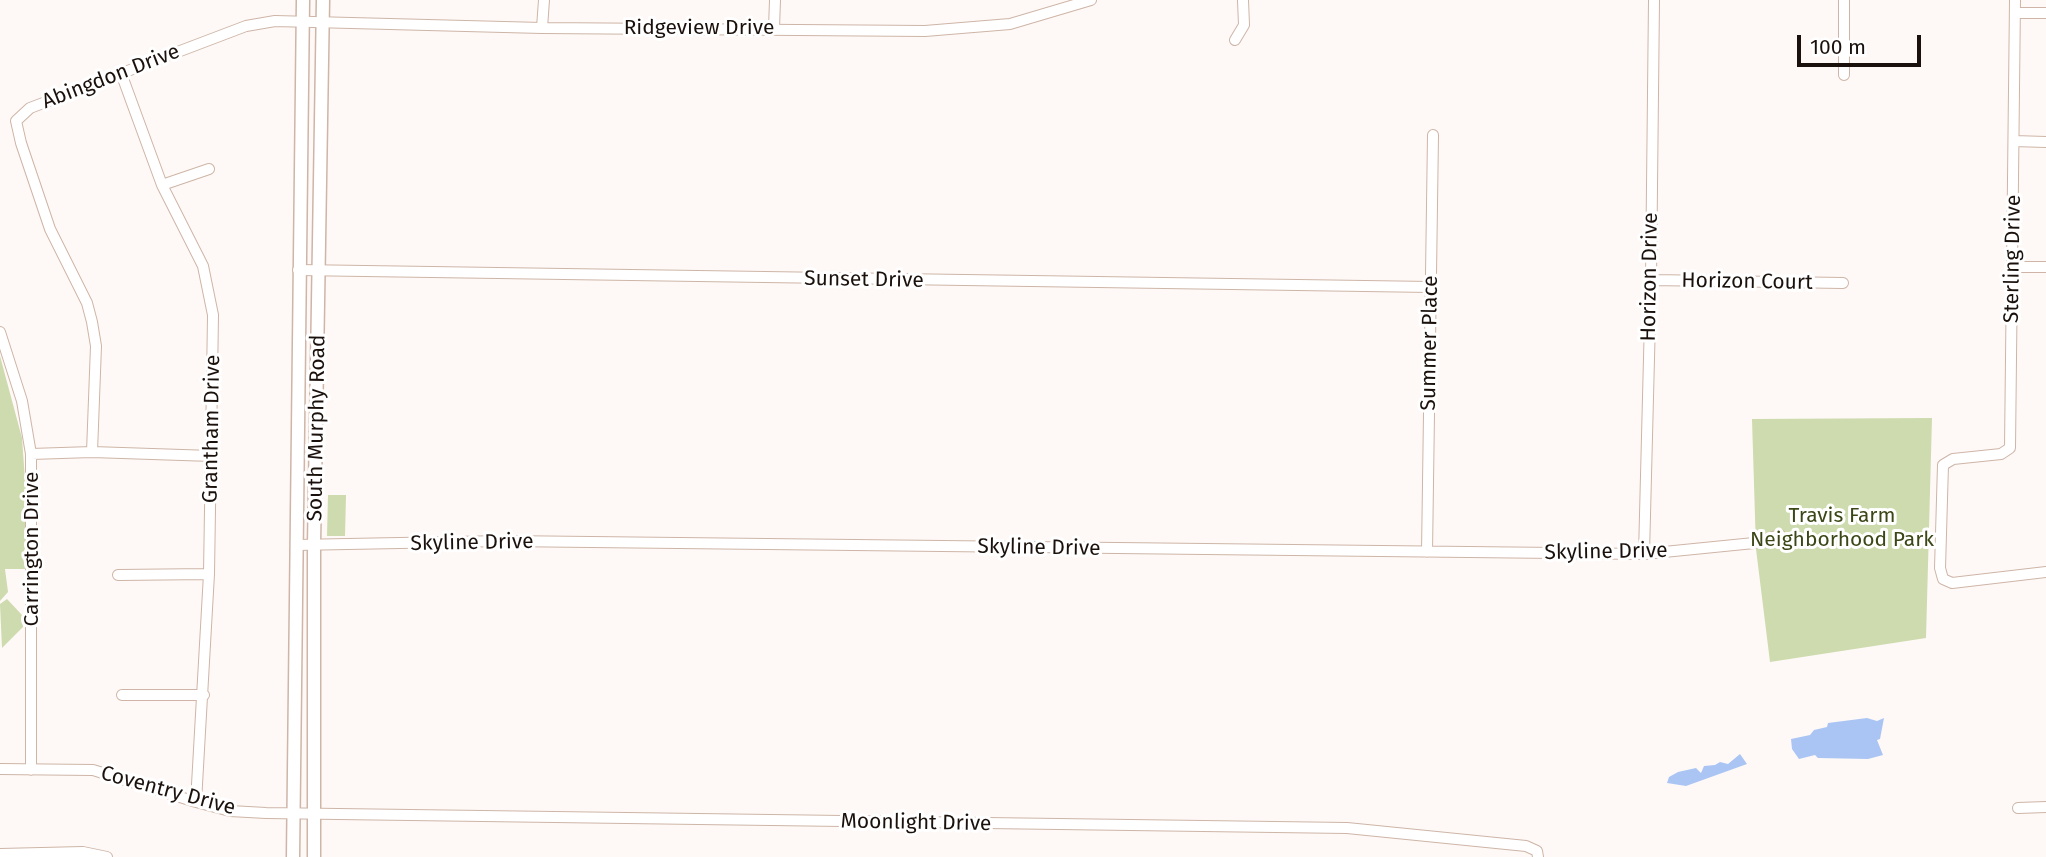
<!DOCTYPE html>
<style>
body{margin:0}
#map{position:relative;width:2046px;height:857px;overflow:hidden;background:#fef9f6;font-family:"Fira Sans",sans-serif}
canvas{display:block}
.scale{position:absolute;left:1797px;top:35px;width:124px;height:32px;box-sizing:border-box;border:4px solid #1a110c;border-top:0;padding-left:9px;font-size:21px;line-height:24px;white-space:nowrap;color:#1a110c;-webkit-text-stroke:5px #fff;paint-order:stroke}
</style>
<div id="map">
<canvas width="2046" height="857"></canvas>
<div class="scale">100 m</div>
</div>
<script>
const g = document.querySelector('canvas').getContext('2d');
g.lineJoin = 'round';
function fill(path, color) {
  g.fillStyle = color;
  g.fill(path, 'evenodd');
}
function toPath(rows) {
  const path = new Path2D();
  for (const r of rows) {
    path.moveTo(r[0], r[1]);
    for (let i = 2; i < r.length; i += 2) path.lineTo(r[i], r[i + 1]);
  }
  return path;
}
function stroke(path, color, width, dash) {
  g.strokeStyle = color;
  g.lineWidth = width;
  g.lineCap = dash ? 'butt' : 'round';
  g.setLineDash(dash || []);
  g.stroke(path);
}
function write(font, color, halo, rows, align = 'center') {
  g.font = font + ' "Fira Sans",sans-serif';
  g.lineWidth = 6;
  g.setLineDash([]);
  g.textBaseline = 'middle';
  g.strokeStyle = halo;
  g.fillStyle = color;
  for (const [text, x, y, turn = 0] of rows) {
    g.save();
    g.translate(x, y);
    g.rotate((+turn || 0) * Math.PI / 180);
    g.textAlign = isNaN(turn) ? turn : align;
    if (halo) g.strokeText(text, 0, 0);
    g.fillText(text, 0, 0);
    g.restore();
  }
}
fill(toPath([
 [0,356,22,438,25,480,25,569,5,569,8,592,0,601],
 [1932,418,1926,638,1770,662,1756,549,1752,419],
 [328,495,346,495,345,536,327,536],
 [7,599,22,615,23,627,2,648,0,604]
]), '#cddbae');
fill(toPath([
 [1867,718,1877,721,1884,718,1880,739,1877,740,1883,755,1868,759,1818,758,1815,755,1799,759,1792,749,1791,739,1810,735,1814,730,1827,727,1828,723],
 [1740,754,1747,764,1686,786,1667,783,1669,777,1678,772,1696,768,1701,773,1704,766,1715,765,1720,762,1728,764]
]), '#aac5f4');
const minor = toPath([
 [1844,0,1844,75],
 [2015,0,2010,448,2001,454,1953,459,1943,465,1940,568,1943,579,1952,583,2046,572],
 [2015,13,2046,13],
 [542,28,544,0],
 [774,28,775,0],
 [1235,40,1244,25,1243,0],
 [121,73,162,185,203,266,213,315,209,574,196,802],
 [2014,141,2046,142],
 [162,185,209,169],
 [2013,267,2046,267],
 [298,270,1431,287],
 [1651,280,1843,283],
 [0,332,22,401,31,454,31,770],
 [92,452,96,346,92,322,87,303,50,229,21,143,16,121,30,108,246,26,275,21,542,28,925,31,1010,24,1091,0],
 [31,454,92,452,212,456],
 [296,545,503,541,1644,554,1754,543,1780,535],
 [1427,552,1433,135],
 [1644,554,1651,280,1654,0],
 [118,575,209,574],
 [122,695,204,695],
 [0,769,93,770,196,802,230,811,266,813,1347,828,1526,846,1537,851,1538,857],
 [2018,808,2046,807],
 [0,854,83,852,107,857]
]);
const major = toPath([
 [293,857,303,0],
 [314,857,314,545,323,0]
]);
stroke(minor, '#ceb5a7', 12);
stroke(major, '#ceb5a7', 15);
stroke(minor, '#fff', 10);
stroke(major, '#fff', 12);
write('21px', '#1a110c', '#fff', [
 ["Ridgeview Drive",699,28],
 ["Abingdon Drive",111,77,-21],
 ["Sterling Drive",2013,259,-89],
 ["Horizon Drive",1650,277,-89],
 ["Sunset Drive",864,280,1],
 ["Horizon Court",1747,282,1],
 ["Summer Place",1430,343,-89],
 ["South Murphy Road",317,428,-89],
 ["Grantham Drive",212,429,-89],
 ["Skyline Drive",472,543,-1],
 ["Skyline Drive",1039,548,1],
 ["Carrington Drive",32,549,-90],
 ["Skyline Drive",1606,552,-1],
 ["Coventry Drive",168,791,15],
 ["Moonlight Drive",916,823,1]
]);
write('21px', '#3b4716', '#fff', [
 ["Travis Farm",1842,516],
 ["Neighborhood Park",1842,540]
]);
</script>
